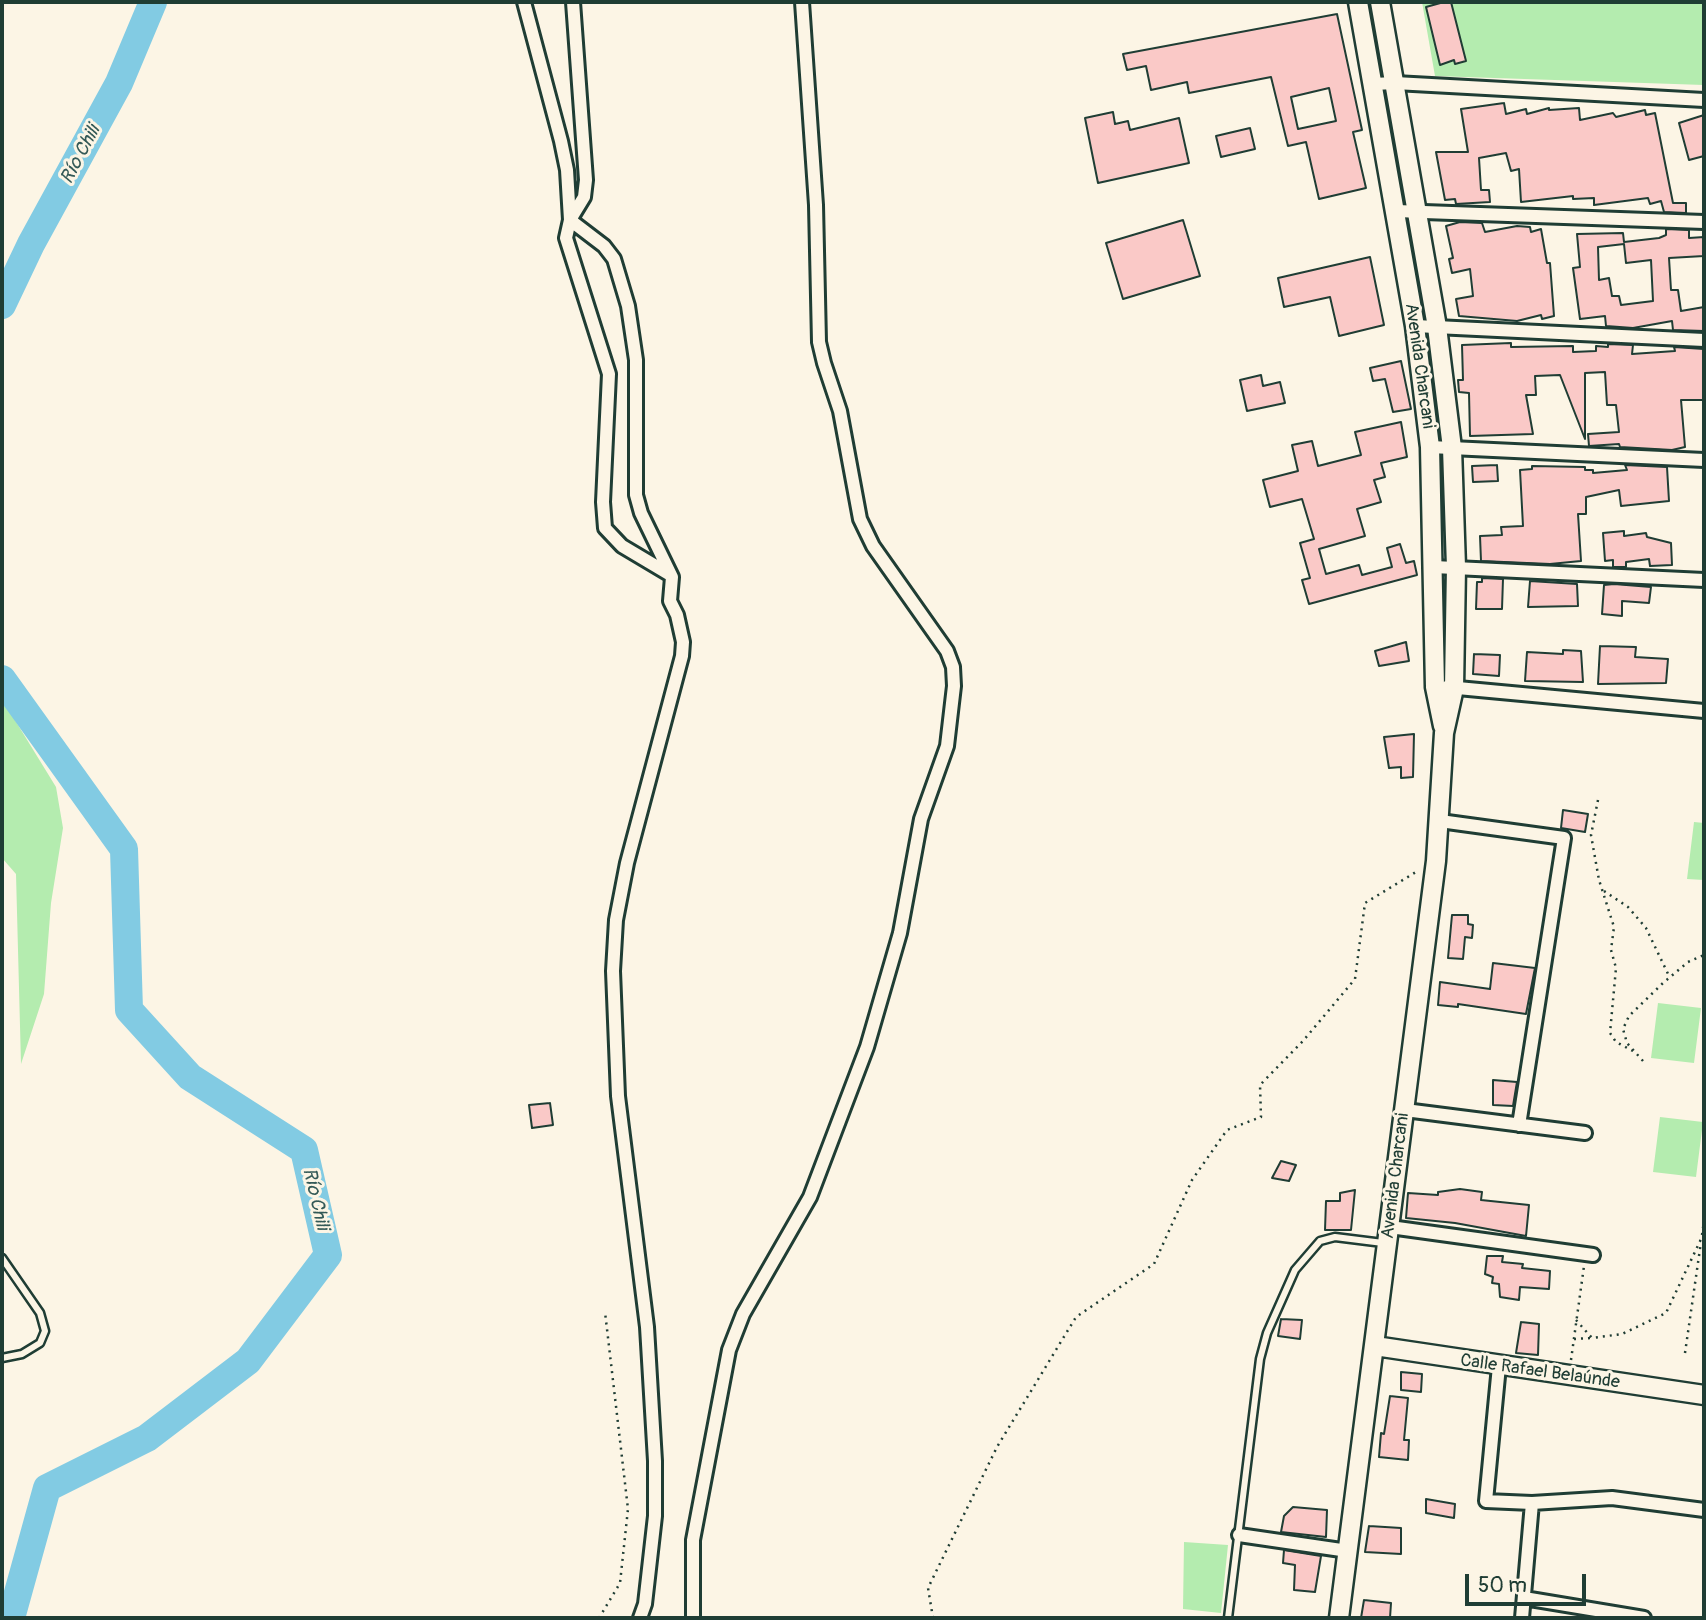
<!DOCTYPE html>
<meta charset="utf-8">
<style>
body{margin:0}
#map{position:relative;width:1706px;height:1620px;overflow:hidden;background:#fcf5e5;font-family:Pangolin,sans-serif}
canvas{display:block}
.frame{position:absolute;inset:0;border:4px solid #1f3d34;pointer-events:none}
.scale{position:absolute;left:1465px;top:1574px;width:121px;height:32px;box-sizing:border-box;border:4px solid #1f3d34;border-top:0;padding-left:9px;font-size:21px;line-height:24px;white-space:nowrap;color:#1f3d34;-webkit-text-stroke:5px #fcf5e5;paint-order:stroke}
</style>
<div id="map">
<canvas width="1706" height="1620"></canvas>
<div class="frame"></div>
<div class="scale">50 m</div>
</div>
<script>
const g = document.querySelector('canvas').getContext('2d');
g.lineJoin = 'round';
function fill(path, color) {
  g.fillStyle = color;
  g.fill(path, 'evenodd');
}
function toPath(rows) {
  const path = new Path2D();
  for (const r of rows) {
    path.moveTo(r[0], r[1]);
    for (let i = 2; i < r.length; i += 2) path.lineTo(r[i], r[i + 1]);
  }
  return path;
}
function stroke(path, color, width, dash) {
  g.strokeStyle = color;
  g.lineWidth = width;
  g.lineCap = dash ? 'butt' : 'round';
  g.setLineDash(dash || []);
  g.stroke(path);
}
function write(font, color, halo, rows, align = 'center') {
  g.font = font + ' Pangolin,sans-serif';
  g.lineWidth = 6;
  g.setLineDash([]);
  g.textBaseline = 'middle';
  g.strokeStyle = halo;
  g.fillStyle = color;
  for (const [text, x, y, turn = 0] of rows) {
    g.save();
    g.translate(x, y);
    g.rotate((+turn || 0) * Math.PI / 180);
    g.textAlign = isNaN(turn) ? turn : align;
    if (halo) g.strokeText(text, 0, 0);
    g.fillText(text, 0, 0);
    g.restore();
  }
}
fill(toPath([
 [1422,2,1704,2,1704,85,1435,76],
 [2,699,56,787,63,828,51,903,44,994,21,1064,16,874,2,858],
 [1694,822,1704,823,1704,880,1687,879],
 [1658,1003,1701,1008,1694,1063,1651,1058],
 [1660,1117,1703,1122,1696,1177,1653,1172],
 [1184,1542,1228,1545,1221,1613,1183,1609]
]), '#b4ecaf');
stroke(toPath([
 [2,305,31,244,119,83,153,2],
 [2,679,124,849,129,1010,190,1077,304,1150,328,1255,248,1361,147,1438,47,1488,11,1618]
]), '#82cbe3', 28);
const building = toPath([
 [1444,2,1451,2,1466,61,1455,64,1454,60,1440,65,1426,7,1444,2],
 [1337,14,1362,130,1353,132,1366,188,1319,199,1306,142,1288,146,1271,77,1189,93,1187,82,1151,90,1146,66,1127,70,1123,54,1337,14],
 [1329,88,1336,121,1298,129,1291,97,1329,88],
 [1504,103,1506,114,1526,109,1527,114,1549,108,1549,110,1579,108,1580,120,1613,113,1616,117,1645,110,1646,115,1655,113,1673,203,1686,203,1686,213,1664,212,1661,201,1650,204,1648,198,1594,205,1594,198,1573,199,1573,196,1521,202,1519,169,1511,171,1506,153,1479,158,1481,190,1489,190,1490,202,1456,204,1455,199,1445,200,1436,152,1468,152,1461,109,1504,103],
 [1113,112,1115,124,1128,121,1130,130,1179,118,1189,163,1098,183,1085,118,1113,112],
 [1704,115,1704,156,1689,160,1679,123,1704,115],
 [1250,128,1255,149,1221,157,1216,136,1250,128],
 [1183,220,1200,276,1123,299,1106,243,1183,220],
 [1460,222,1482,223,1485,232,1517,226,1530,227,1531,232,1541,229,1547,263,1550,263,1554,316,1542,319,1541,315,1517,321,1459,316,1456,299,1473,296,1470,269,1452,273,1449,259,1453,258,1446,226,1460,222],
 [1666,229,1689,230,1689,238,1704,237,1704,256,1669,258,1671,290,1678,290,1681,311,1704,307,1704,331,1673,330,1672,321,1633,328,1606,326,1605,316,1580,319,1573,268,1580,267,1577,234,1623,233,1624,242,1659,238,1666,235,1666,229],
 [1624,244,1626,263,1651,260,1653,301,1621,305,1619,296,1612,296,1609,278,1599,280,1598,247,1624,244],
 [1370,257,1384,325,1339,336,1330,297,1284,307,1278,278,1370,257],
 [1511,343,1511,347,1573,346,1573,352,1596,351,1596,346,1608,347,1608,344,1633,345,1632,354,1675,351,1674,347,1704,349,1704,400,1681,400,1685,447,1672,450,1620,447,1619,444,1589,446,1588,434,1619,432,1616,405,1607,405,1605,372,1585,373,1585,439,1560,375,1535,376,1536,395,1526,395,1533,434,1470,436,1469,393,1459,392,1458,380,1463,380,1462,345,1511,343],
 [1401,361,1411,409,1393,412,1385,379,1373,381,1370,368,1401,361],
 [1261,375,1263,386,1280,382,1285,403,1247,411,1240,380,1261,375],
 [1401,422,1407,457,1381,463,1385,477,1374,480,1381,502,1357,509,1365,536,1319,549,1326,574,1359,565,1362,575,1392,567,1387,548,1400,544,1406,563,1414,561,1417,575,1309,604,1302,580,1310,578,1300,543,1314,539,1302,499,1270,507,1263,480,1298,471,1292,445,1312,441,1318,466,1361,455,1355,432,1401,422],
 [1497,465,1498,481,1473,482,1472,466,1497,465],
 [1625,465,1667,467,1669,501,1621,506,1619,490,1586,497,1586,514,1578,514,1581,561,1550,564,1481,561,1480,536,1502,535,1501,527,1523,526,1520,470,1532,469,1532,466,1585,467,1585,470,1593,470,1593,473,1627,470,1625,465],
 [1624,531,1624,536,1646,533,1647,537,1671,543,1672,565,1650,566,1649,559,1626,562,1626,567,1613,567,1613,560,1605,561,1603,533,1624,531],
 [1482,578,1503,579,1502,609,1476,609,1477,582,1482,582,1482,578],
 [1530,581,1577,584,1578,606,1528,607,1530,581],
 [1614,584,1651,587,1649,603,1622,601,1622,616,1602,614,1604,585,1614,584],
 [1406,642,1409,661,1379,666,1375,651,1406,642],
 [1600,646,1636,647,1635,657,1668,659,1666,683,1598,684,1600,646],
 [1563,650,1581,651,1583,682,1525,681,1527,652,1563,654,1563,650],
 [1474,654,1500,655,1499,676,1473,674,1474,654],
 [1414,734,1413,777,1401,778,1401,767,1389,768,1384,737,1414,734],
 [1563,810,1588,814,1585,832,1561,828,1563,810],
 [1452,915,1468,915,1468,924,1473,925,1472,938,1465,937,1463,959,1448,958,1452,915],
 [1493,963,1535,968,1526,1014,1458,1004,1458,1007,1438,1005,1440,982,1490,989,1493,963],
 [1493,1080,1517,1082,1513,1106,1493,1105,1493,1080],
 [550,1103,553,1125,532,1128,529,1105,550,1103],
 [1281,1161,1296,1165,1289,1181,1272,1178,1281,1161],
 [1460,1189,1482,1192,1481,1200,1529,1205,1526,1236,1455,1223,1406,1218,1408,1193,1438,1195,1438,1192,1460,1189],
 [1355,1190,1351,1230,1325,1230,1326,1201,1340,1201,1340,1193,1355,1190],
 [1487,1256,1503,1256,1502,1262,1523,1264,1522,1268,1550,1271,1549,1289,1520,1287,1519,1300,1500,1297,1499,1284,1492,1283,1493,1277,1485,1274,1487,1256],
 [1281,1319,1302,1320,1300,1339,1278,1336,1281,1319],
 [1521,1322,1539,1324,1538,1355,1516,1353,1521,1322],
 [1401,1372,1422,1374,1421,1392,1401,1390,1401,1372],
 [1390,1396,1408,1398,1404,1440,1409,1440,1408,1460,1379,1457,1381,1433,1384,1434,1390,1396],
 [1426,1499,1455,1504,1454,1518,1426,1513,1426,1499],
 [1293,1507,1327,1510,1326,1537,1281,1532,1284,1516,1293,1507],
 [1369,1526,1401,1528,1401,1554,1365,1552,1369,1526],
 [1284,1550,1321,1556,1315,1592,1294,1590,1295,1565,1283,1563,1284,1550],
 [1364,1600,1391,1603,1390,1618,1361,1618,1364,1600]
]);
fill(building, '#fac9c7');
stroke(building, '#1f3d34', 2);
const lane = toPath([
 [2,1258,40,1313,45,1331,40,1343,22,1354,2,1358],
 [1228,1618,1260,1359,1267,1333,1295,1270,1320,1241,1335,1237,1383,1243]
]);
const street = toPath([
 [524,2,561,141,567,170,570,220,604,246,614,259,628,306,636,360,636,495,641,513,672,577,670,601,677,615,683,642,682,656,627,863,616,920,613,971,618,1096,647,1327,655,1461,655,1516,645,1604,640,1618],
 [573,2,586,180,584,197,570,220,566,238,609,374,603,502,605,528,622,546,669,574],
 [1373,84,1395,83,1704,100],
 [1396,211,1704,222],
 [1415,326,1704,340],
 [1430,447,1704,460],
 [1434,567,1704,580],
 [1447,687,1704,711],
 [1440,821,1564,838,1519,1125],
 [1405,1110,1585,1133],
 [1390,1227,1593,1255],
 [1499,1366,1486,1501,1532,1503,1612,1498,1704,1510],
 [1239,1535,1348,1551],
 [1524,1598,1644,1618],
 [693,1618,693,1540,729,1350,743,1314,810,1197,867,1047,900,933,921,819,947,746,954,686,953,667,947,651,873,546,860,519,840,411,824,363,819,342,816,205,802,2],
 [1522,1618,1532,1503]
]);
const secondary = toPath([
 [1358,2,1415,326,1430,447,1435,687,1443,726],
 [1375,1346,1704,1395],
 [1339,1618,1436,861,1444,733,1454,688,1456,567,1452,448,1437,327,1380,2]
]);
stroke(lane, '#1f3d34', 11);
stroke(street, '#1f3d34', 18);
stroke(secondary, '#1f3d34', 23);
stroke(toPath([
 [1598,800,1591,835,1599,880,1614,927,1611,950,1616,968,1610,1033,1616,1042,1633,1051],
 [1604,891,1628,907,1646,928,1670,978],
 [1643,1061,1627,1043,1623,1029,1629,1016,1663,983,1688,962,1704,955],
 [1702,1235,1704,1221],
 [1576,1320,1592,1338,1622,1334,1666,1313,1702,1237],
 [1574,1339,1592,1338],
 [1685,1353,1701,1242],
 [1571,1360,1584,1266],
 [599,1618,620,1583,628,1509,605,1312],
 [933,1618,928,1588,997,1447,1076,1317,1154,1264,1192,1180,1227,1130,1261,1117,1260,1085,1303,1041,1355,979,1365,903,1416,872]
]), '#1f3d34', 2.5, [2, 5]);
stroke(lane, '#fcf5e5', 6);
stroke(street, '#fcf5e5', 12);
stroke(secondary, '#fcf5e5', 18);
write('18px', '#1f3d34', '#fcf5e5', [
 ["Avenida Charcani",1419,366,82],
 ["Avenida Charcani",1396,1176,-83],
 ["Calle Rafael Belaúnde",1540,1372,8]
]);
write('italic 19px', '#335957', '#fcf5e5', [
 ["Río Chili",81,155,-62],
 ["Río Chili",315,1199,77]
]);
</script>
